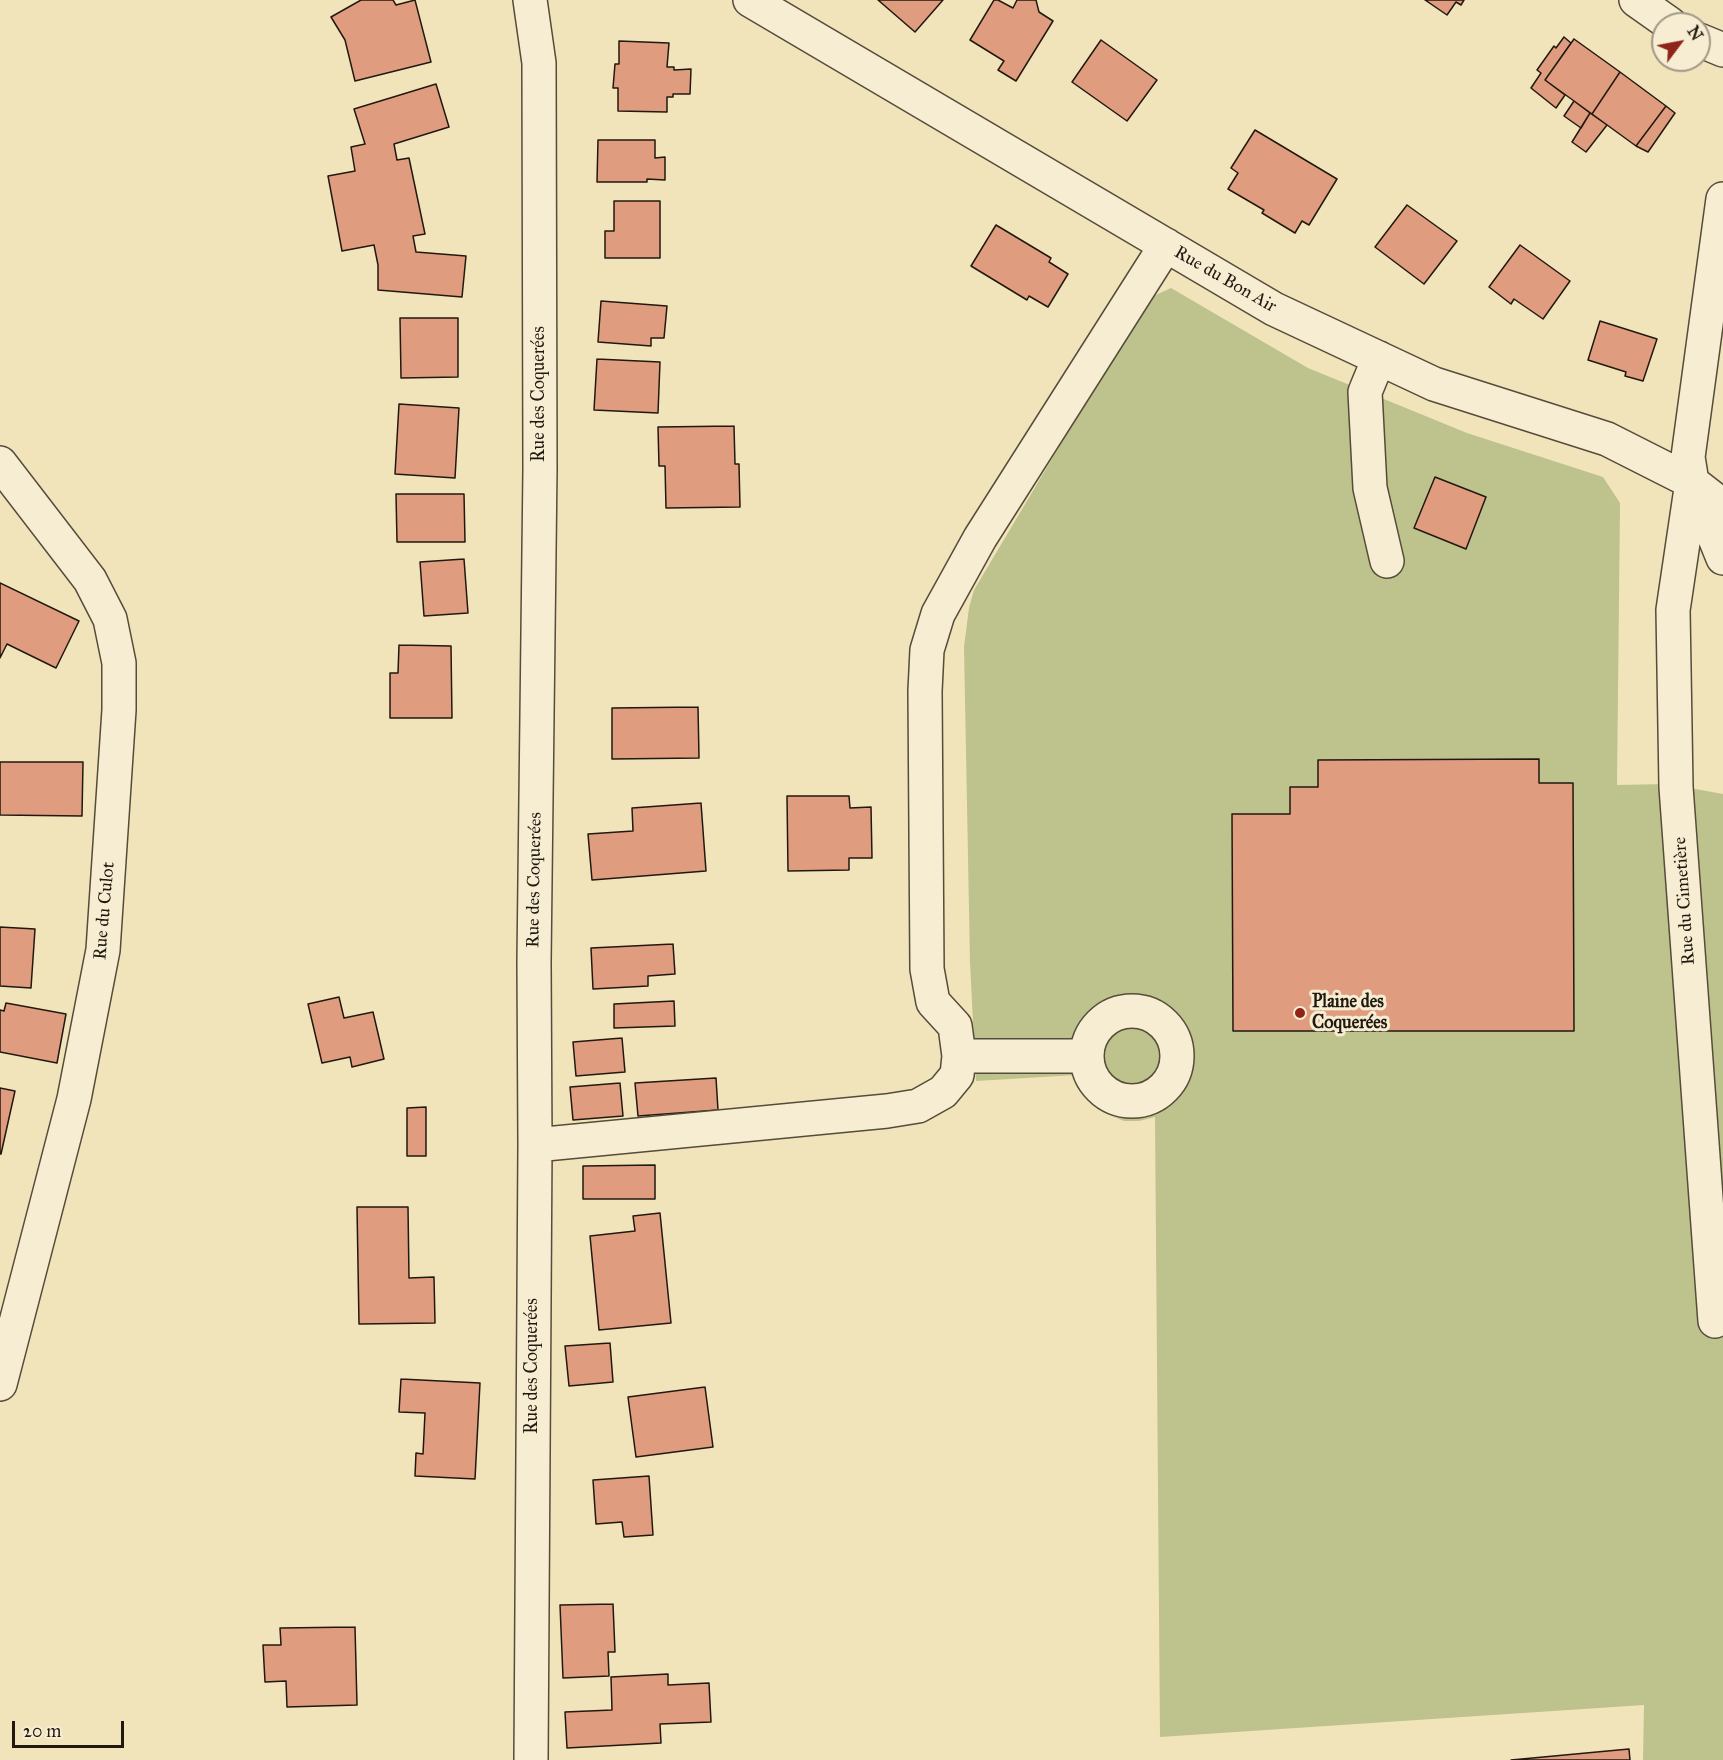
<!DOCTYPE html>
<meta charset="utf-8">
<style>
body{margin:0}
#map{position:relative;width:1723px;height:1760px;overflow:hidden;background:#f1e4bb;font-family:"IM FELL Great Primer",serif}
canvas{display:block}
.north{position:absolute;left:1651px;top:12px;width:60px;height:60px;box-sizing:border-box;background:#f6edd3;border:2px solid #a19885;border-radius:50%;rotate:58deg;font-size:16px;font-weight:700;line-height:24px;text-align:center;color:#21190f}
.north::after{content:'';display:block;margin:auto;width:21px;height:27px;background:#8f2418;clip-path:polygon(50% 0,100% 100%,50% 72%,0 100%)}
.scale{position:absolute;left:12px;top:1721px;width:112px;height:27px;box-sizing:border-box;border:3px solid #21190f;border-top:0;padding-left:8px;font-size:18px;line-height:21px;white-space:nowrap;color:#21190f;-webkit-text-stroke:4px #f6edd3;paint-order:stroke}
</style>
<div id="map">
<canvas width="1723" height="1760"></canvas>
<div class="north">N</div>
<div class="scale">20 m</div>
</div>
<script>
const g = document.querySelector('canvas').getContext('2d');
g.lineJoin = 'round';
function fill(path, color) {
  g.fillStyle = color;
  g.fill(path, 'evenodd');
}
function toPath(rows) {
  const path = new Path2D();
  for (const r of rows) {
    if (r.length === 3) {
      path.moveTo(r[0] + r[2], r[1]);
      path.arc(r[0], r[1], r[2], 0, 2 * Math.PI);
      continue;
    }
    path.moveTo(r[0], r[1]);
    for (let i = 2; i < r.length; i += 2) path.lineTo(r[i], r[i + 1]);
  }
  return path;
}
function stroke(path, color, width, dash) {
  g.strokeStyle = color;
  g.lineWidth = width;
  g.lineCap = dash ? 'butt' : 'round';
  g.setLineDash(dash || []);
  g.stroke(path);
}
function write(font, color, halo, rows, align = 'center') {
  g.font = font + ' "IM FELL Great Primer",serif';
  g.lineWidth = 6;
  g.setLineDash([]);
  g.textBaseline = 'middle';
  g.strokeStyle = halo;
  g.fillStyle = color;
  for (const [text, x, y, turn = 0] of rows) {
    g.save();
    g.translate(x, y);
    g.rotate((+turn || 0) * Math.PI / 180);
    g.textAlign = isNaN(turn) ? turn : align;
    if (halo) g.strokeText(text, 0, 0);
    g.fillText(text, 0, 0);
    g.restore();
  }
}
fill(toPath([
 [1171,288,1308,368,1467,433,1603,477,1620,503,1617,785,1668,784,1723,794,1723,1760,1643,1760,1644,1705,1160,1737,1155,1117,1139,1121,1124,1121,1107,1114,1091,1104,1076,1075,976,1081,970,962,964,647,969,608,974,590,1147,299]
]), '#bec28d');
const building = toPath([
 [361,0,393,0,396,5,415,0,431,62,355,81,345,40,331,17,361,0],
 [878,0,943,0,915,32,878,0],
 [994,0,998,0,1013,8,1017,0,1036,0,1039,12,1053,21,1016,81,998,70,1004,61,970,40,994,0],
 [1425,0,1464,0,1461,5,1456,2,1447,15,1425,0],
 [1564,37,1571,43,1545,80,1565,95,1556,108,1531,88,1541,73,1537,70,1554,46,1556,48,1564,37],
 [1574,39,1620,72,1592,114,1545,80,1574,39],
 [1101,40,1157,80,1127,121,1072,82,1101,40],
 [619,41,669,43,667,67,674,67,674,70,691,69,690,94,673,94,673,97,667,97,667,112,618,111,618,88,613,88,615,64,619,64,619,41],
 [1620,72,1666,106,1636,146,1592,114,1620,72],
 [436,84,449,127,394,144,397,160,409,158,425,234,413,236,416,252,466,256,462,297,378,290,378,265,374,245,342,251,328,176,355,171,351,147,365,144,354,109,436,84],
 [1574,101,1590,113,1581,128,1564,116,1574,101],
 [1666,106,1675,113,1648,152,1636,146,1666,106],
 [1590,113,1607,125,1586,152,1572,142,1590,113],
 [1255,130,1337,179,1309,225,1302,221,1295,233,1262,213,1264,210,1228,189,1238,173,1231,168,1255,130],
 [598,140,655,140,655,158,665,157,665,180,647,179,647,182,597,182,598,140],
 [614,201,660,201,660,258,605,258,605,231,614,231,614,201],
 [1407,205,1457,241,1424,284,1375,247,1407,205],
 [996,225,1051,258,1049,262,1068,274,1048,307,1029,296,1027,300,971,266,996,225],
 [1520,245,1570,281,1543,319,1514,299,1511,304,1489,287,1520,245],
 [601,301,667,306,664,338,651,338,651,346,598,342,601,301],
 [400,318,458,318,458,377,401,378,400,318],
 [1600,321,1657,339,1643,381,1625,376,1626,372,1588,360,1600,321],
 [597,359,660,362,658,413,594,410,597,359],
 [399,404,459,408,455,478,395,474,399,404],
 [734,426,735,464,739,464,740,507,666,508,665,466,659,466,658,427,734,426],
 [1435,477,1486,497,1466,549,1414,528,1435,477],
 [396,494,464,494,465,542,397,542,396,494],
 [464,559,468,613,424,616,420,562,464,559],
 [0,583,79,621,56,668,7,644,0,658,0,583],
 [399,645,451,646,452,718,390,718,390,673,398,673,399,645],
 [698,707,699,758,612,759,612,708,698,707],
 [1539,759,1539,783,1573,783,1574,1031,1233,1031,1232,814,1290,814,1290,787,1318,787,1318,760,1539,759],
 [0,762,83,762,82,816,0,815,0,762],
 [787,796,849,796,850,808,871,807,872,858,849,858,849,870,788,871,787,796],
 [701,803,706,871,592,880,588,834,633,831,632,808,701,803],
 [0,927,35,929,31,988,0,986,0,927],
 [673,944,675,974,648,976,648,986,593,989,591,948,673,944],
 [339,997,344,1018,373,1012,384,1059,352,1067,350,1057,322,1063,308,1004,339,997],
 [674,1001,675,1026,614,1028,614,1004,674,1001],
 [6,1003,66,1014,57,1063,0,1052,0,1010,4,1011,6,1003],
 [622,1038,625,1072,576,1076,573,1042,622,1038],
 [716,1078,718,1110,638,1116,635,1083,716,1078],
 [620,1083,623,1116,573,1120,570,1087,620,1083],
 [0,1088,15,1091,1,1154,0,1154,0,1088],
 [426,1107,426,1156,407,1156,407,1108,426,1107],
 [655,1165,655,1199,583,1199,583,1166,655,1165],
 [357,1207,408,1207,409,1278,434,1277,435,1323,359,1324,357,1207],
 [660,1213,671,1323,599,1330,590,1236,635,1231,633,1216,660,1213],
 [610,1343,613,1382,569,1386,565,1346,610,1343],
 [401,1379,480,1383,475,1479,415,1476,416,1453,423,1454,425,1413,399,1412,401,1379],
 [705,1387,713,1447,636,1457,628,1397,705,1387],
 [649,1476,653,1535,624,1537,622,1522,596,1524,593,1480,649,1476],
 [613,1604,615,1652,608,1652,609,1676,563,1678,560,1605,613,1604],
 [355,1627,357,1705,287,1707,286,1681,265,1682,263,1645,281,1645,280,1628,355,1627],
 [668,1674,668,1685,709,1683,711,1722,660,1724,661,1743,567,1748,565,1712,612,1710,611,1677,668,1674],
 [1629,1749,1630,1760,1511,1760,1629,1749]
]);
fill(building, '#e09c7f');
stroke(building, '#21190f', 1.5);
const minor = toPath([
 [530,0,539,63,540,469,534,962,535,1145,531,1760],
 [750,0,1274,309,1434,384,1607,439,1692,482,1723,506],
 [1636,0,1670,24],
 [1699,40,1723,50],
 [1723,199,1688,457,1692,482,1723,558],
 [1379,358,1365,392,1370,488,1387,561],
 [0,463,90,580,110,619,119,663,119,710,103,950,74,1099,0,1384],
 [1692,482,1673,610,1676,787,1715,1321],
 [1132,1056,45],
 [959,1056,1086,1056],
 [535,1145,887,1111,918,1106,943,1092,957,1075,959,1056,955,1026,933,1002,927,969,925,691,927,650,938,614,980,538,1166,245]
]);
stroke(minor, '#554c3a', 36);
stroke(minor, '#f6edd3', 33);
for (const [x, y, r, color] of [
 [1300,1013,6,"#8f2418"]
]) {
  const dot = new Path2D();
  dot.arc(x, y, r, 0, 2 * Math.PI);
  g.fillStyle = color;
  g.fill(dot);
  stroke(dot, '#f6edd3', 2);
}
write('18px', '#21190f', '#f6edd3', [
 ["Rue du Bon Air",1225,280,30],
 ["Rue des Coquerées",540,394,-90],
 ["Rue des Coquerées",535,880,-89],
 ["Rue du Cimetière",1685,901,-94],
 ["Rue du Culot",105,911,-85],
 ["Rue des Coquerées",533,1366,-90]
]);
write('bold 18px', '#21190f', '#f6edd3', [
 ["Plaine des",1312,1003],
 ["Coquerées",1312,1024]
], 'left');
</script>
